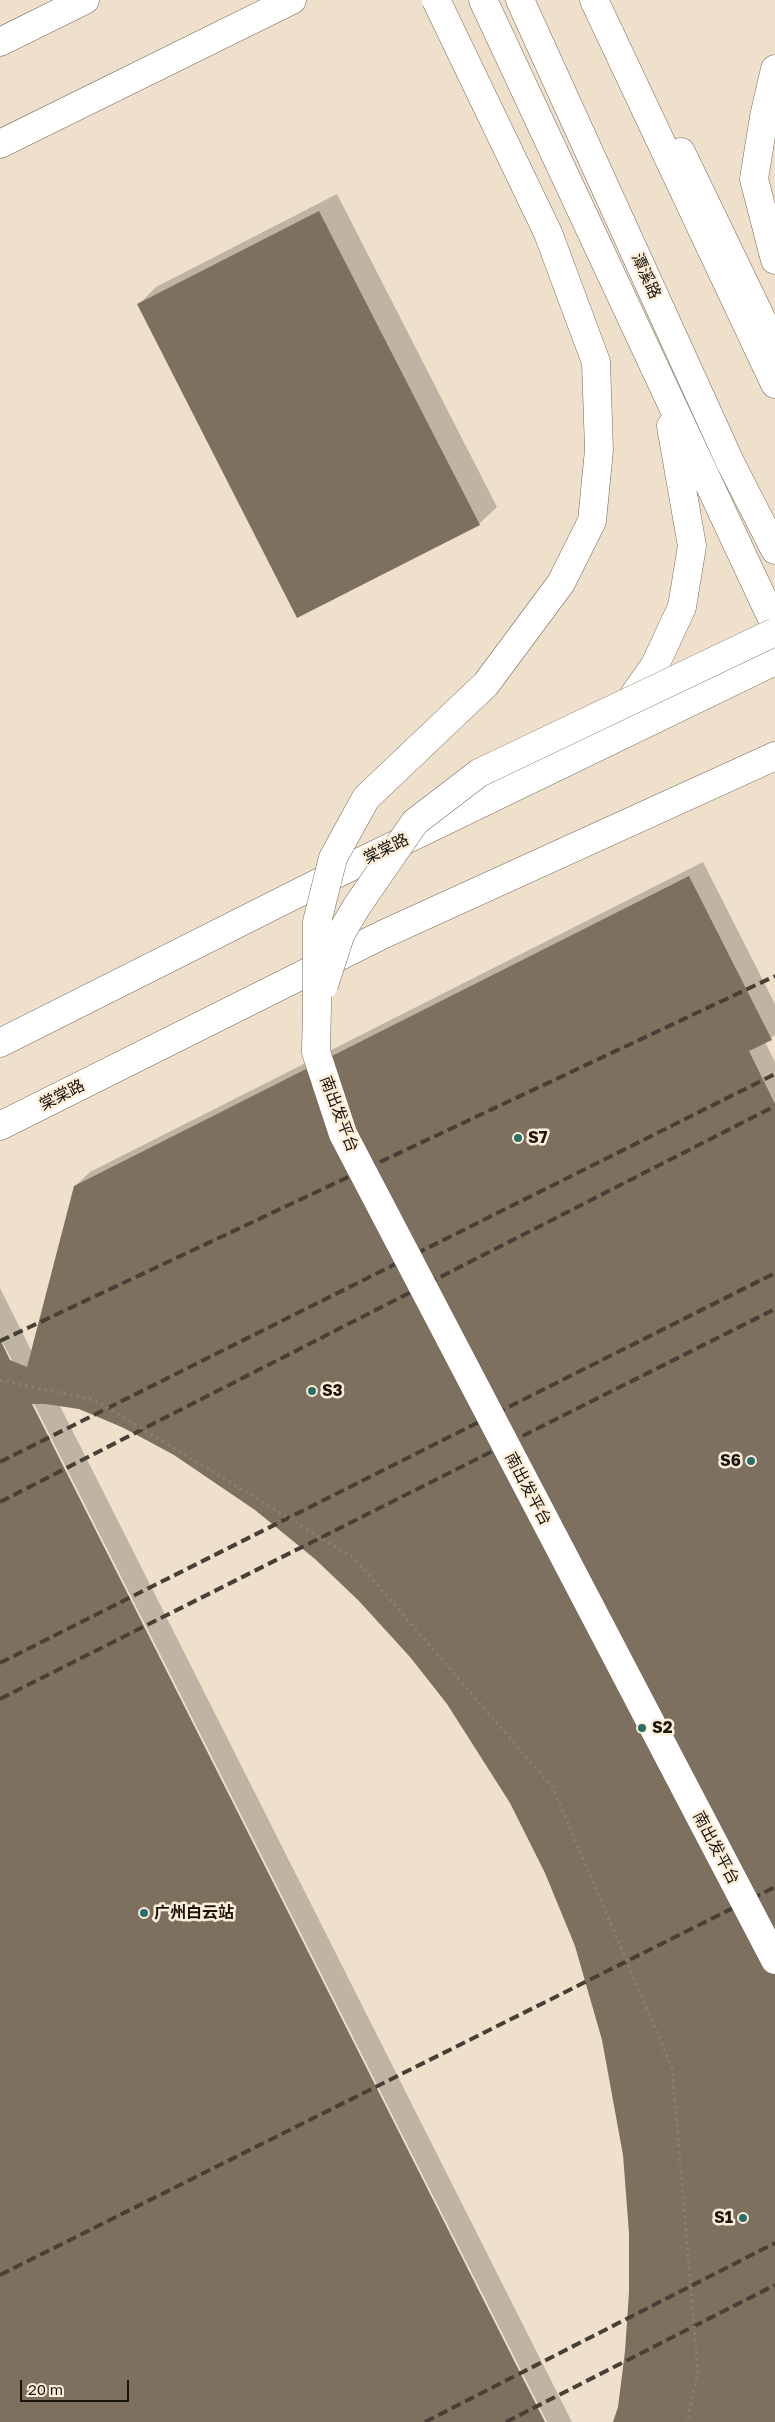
<!DOCTYPE html>
<meta charset="utf-8">
<style>
body{margin:0}
#map{position:relative;width:775px;height:2422px;overflow:hidden;background:#efe0cc;font-family:"Golos Text",sans-serif}
canvas{display:block}
.scale{position:absolute;left:20px;top:2380px;width:109px;height:22px;box-sizing:border-box;border:2px solid #1a150d;border-top:0;padding-left:6px;font-size:15px;line-height:18px;white-space:nowrap;color:#1a150d;-webkit-text-stroke:4px #fdeed9;paint-order:stroke}
</style>
<div id="map">
<canvas width="775" height="2422"></canvas>
<div class="scale">20 m</div>
</div>
<script>
const g = document.querySelector('canvas').getContext('2d');
g.lineJoin = 'round';
function fill(path, color) {
  g.fillStyle = color;
  g.fill(path, 'evenodd');
}
function toPath(rows) {
  const path = new Path2D();
  for (const r of rows) {
    path.moveTo(r[0], r[1]);
    for (let i = 2; i < r.length; i += 2) path.lineTo(r[i], r[i + 1]);
  }
  return path;
}
function stroke(path, color, width, dash) {
  g.strokeStyle = color;
  g.lineWidth = width;
  g.lineCap = dash ? 'butt' : 'round';
  g.setLineDash(dash || []);
  g.stroke(path);
}
function write(font, color, halo, rows, align = 'center') {
  g.font = font + ' "Golos Text","Noto Sans SC",sans-serif';
  g.lineWidth = 5;
  g.setLineDash([]);
  g.textBaseline = 'middle';
  g.strokeStyle = halo;
  g.fillStyle = color;
  for (const [text, x, y, turn = 0] of rows) {
    g.save();
    g.translate(x, y);
    g.rotate((+turn || 0) * Math.PI / 180);
    g.textAlign = isNaN(turn) ? turn : align;
    if (halo) g.strokeText(text, 0, 0);
    g.fillText(text, 0, 0);
    g.restore();
  }
}
fill(toPath([
 [337,194,497,507,479,524,138,305,156,287],
 [703,862,775,1004,775,1035,765,1042,775,1062,775,2422,613,2422,619,2407,626,2351,630,2292,630,2233,625,2155,612,2078,588,1983,562,1909,529,1837,491,1769,448,1704,386,1628,331,1571,256,1509,174,1454,94,1413,59,1404,572,2422,547,2422,31,1398,29,1399,544,2422,0,2422,0,1342,19,1380,21,1378,0,1337,0,1288,32,1352,75,1186,90,1172]
]), '#0003');
fill(toPath([
 [319,211,480,525,297,618,137,304],
 [689,876,772,1040,749,1051,775,1104,775,2422,613,2422,618,2407,625,2351,629,2292,629,2233,623,2155,602,2040,575,1946,545,1873,510,1803,447,1704,411,1658,358,1600,315,1559,255,1510,174,1455,124,1428,79,1409,45,1404,32,1404,545,2422,0,2422,0,1339,10,1360,27,1367,74,1186]
]), '#7e705e');
const minor = toPath([
 [483,0,775,625],
 [0,42,85,0],
 [0,144,292,0],
 [681,152,775,347],
 [624,709,655,665,682,607,692,546,671,426],
 [0,1043,362,861,775,661],
 [0,1126,384,934,775,756]
]);
const major = toPath([
 [520,0,730,462,775,550],
 [594,0,775,384],
 [775,69,764,117,754,179,775,260]
]);
stroke(minor, '#766856', 29);
stroke(major, '#766856', 29);
stroke(minor, '#fff', 28);
stroke(major, '#fff', 28);
stroke(toPath([
 [0,1341,775,976],
 [0,1462,775,1074],
 [0,1502,775,1106],
 [0,1663,775,1273],
 [0,1699,775,1309],
 [0,2275,775,1887],
 [425,2422,775,2243],
 [506,2422,775,2285]
]), '#474036', 4, [10, 5]);
const minorBridge = toPath([
 [317,1007,316,1052,343,1134,775,1960]
]);
const majorBridge = toPath([
 [324,985,341,933,357,906,415,822,479,773,775,632],
 [317,1007,317,922,333,858,366,798,486,684,561,583,592,521,599,450,596,362,548,233,436,0]
]);
stroke(minorBridge, '#766856', 29, []);
stroke(majorBridge, '#766856', 29, []);
stroke(toPath([
 [0,1380,95,1400,354,1558,553,1788,672,2068,698,2371,687,2422]
]), '#897f70', 3, [2.5, 4]);
stroke(minorBridge, '#fff', 28);
stroke(majorBridge, '#fff', 28);
for (const [x, y, r, color] of [
 [518,1138,5,"#276f67"],
 [312,1391,5,"#276f67"],
 [751,1461,5,"#276f67"],
 [642,1728,5,"#276f67"],
 [144,1913,5,"#276f67"],
 [743,2218,5,"#276f67"]
]) {
  const dot = new Path2D();
  dot.arc(x, y, r, 0, 2 * Math.PI);
  g.fillStyle = color;
  g.fill(dot);
  stroke(dot, '#fdeed9', 2);
}
write('16px', '#1a150d', '#fdeed9', [
 ["潭溪路",646,276,66],
 ["棠棠路",386,849,-26],
 ["棠棠路",62,1095,-27],
 ["南出发平台",339,1114,69],
 ["南出发平台",528,1489,62],
 ["南出发平台",716,1848,62]
]);
write('bold 16px', '#1a150d', '#fdeed9', [
 ["S7",528,1138],
 ["S3",322,1391],
 ["S6",741,1461,"right"],
 ["S2",652,1728],
 ["广州白云站",154,1913],
 ["S1",733,2218,"right"]
], 'left');
</script>
